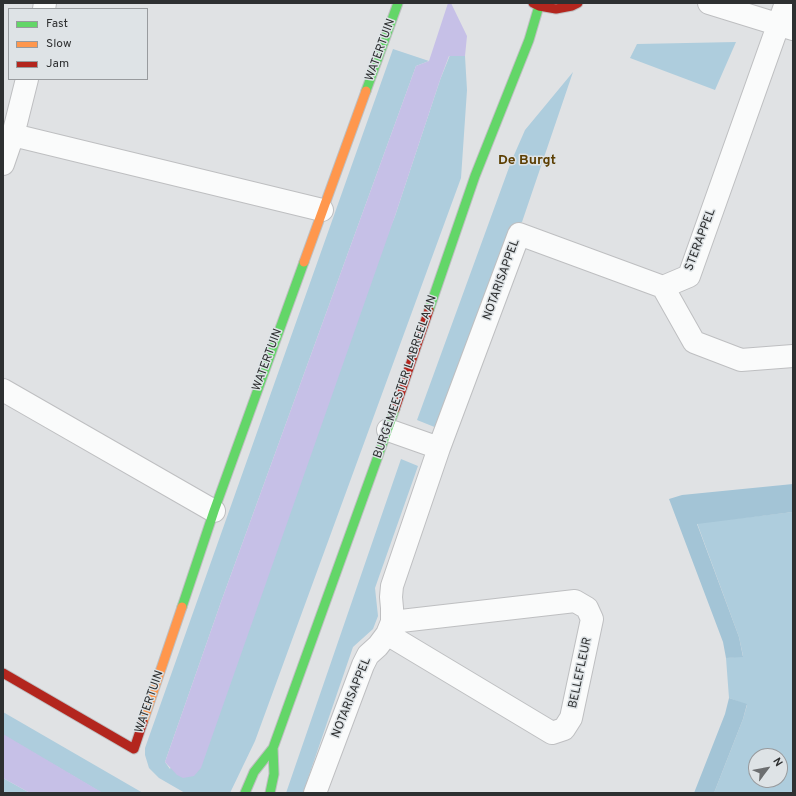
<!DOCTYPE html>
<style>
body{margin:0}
#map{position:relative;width:796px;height:796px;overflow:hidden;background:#e0e2e4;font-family:Overpass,sans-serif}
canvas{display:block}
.frame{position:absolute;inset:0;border:4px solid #2e3031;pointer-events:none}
.legend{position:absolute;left:8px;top:8px;width:140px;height:72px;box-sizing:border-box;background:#dee3e6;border:1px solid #989b9e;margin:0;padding:5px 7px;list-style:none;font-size:12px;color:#2e3031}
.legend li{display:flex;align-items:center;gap:8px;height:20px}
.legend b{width:20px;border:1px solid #989b9e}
.north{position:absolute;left:748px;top:748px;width:40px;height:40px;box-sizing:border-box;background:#dee3e6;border:1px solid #989b9e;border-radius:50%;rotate:58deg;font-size:11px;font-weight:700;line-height:16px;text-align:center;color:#2e3031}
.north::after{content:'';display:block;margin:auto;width:14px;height:18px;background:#6c6e70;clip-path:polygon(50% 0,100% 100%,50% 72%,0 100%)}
</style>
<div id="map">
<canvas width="796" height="796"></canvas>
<div class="frame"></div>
<ul class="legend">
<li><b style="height:5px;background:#63d668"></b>Fast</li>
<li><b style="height:5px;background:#ff974d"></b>Slow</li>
<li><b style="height:5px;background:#b3261e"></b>Jam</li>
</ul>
<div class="north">N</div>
</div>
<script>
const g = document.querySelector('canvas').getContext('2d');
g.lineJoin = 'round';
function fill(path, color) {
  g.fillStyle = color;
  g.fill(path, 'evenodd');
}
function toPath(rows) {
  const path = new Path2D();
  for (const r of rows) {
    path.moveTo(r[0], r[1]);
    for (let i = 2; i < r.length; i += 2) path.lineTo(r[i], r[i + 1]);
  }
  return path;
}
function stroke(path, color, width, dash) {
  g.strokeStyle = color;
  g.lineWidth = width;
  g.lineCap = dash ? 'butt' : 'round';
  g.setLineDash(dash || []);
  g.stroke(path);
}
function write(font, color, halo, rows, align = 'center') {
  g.font = font + ' Overpass,sans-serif';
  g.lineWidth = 3;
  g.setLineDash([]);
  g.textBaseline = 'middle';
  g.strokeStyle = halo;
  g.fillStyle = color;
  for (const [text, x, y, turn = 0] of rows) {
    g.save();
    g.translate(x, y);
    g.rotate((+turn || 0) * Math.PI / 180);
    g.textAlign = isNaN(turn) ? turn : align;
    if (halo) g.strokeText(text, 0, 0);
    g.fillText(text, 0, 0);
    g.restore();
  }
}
fill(toPath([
 [736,42,715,90,630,58,637,44],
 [393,49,429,61,416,66,221,602,165,762,170,769,395,216,440,80,450,55,465,56,467,90,461,178,255,741,230,793,185,793,159,778,149,768,145,755,145,748],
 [573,72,522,222,510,229,437,428,417,420,511,162,525,130],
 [401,459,418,466,375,588,378,616,373,629,353,647,303,793,286,793],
 [793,512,793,793,714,793,743,719,747,705,729,698,726,658,743,656,739,637,697,523],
 [756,756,780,756,780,780,756,780],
 [3,712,143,793,102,793,3,735],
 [3,778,30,793,3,793]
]), '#aecddd');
fill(toPath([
 [793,484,793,512,697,524,739,637,743,657,726,658,723,642,669,499,682,495],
 [729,698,747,704,743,719,714,793,694,793,725,714]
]), '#a3c4d6');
fill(toPath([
 [448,3,451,3,467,36,465,56,449,56,440,80,395,216,201,768,194,776,183,778,177,775,165,762,221,602,416,66,429,61],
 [3,734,103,793,30,793,3,778]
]), '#c6c0e7');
const street = toPath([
 [709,3,793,29],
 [786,3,689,276,663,287,694,342,741,360,793,356],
 [44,9,45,3],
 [13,135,322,210],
 [3,164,13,135,27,79],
 [3,390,214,511],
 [388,430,439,448],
 [387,634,552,733,564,729,571,718,592,619,587,608,575,601,392,622],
 [315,793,363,665,368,655,378,646,387,634,392,622,392,608,391,597,392,586,439,448,519,234,663,287]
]);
const fast = toPath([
 [366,91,398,3],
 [429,310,475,176,529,40,539,6],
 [182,607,214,511,304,262],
 [245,793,254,772,273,748,395,409],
 [270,793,274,774,273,748]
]);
const slow = toPath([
 [304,262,366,91],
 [143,722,182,607]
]);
const jam = toPath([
 [533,3,539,6,556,9,572,6,578,3],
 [395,409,429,310],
 [3,673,134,749,143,722]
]);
stroke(street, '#bebfc1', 24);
stroke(fast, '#bebfc1', 11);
stroke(slow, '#bebfc1', 11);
stroke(jam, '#bebfc1', 11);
stroke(street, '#fafbfb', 22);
stroke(fast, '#63d668', 9);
stroke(slow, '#ff974d', 9);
stroke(jam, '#b3261e', 9);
write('12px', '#2e3031', '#dee3e6', [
 ["WATERTUIN",381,50,-70],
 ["STERAPPEL",701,240,-69],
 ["NOTARISAPPEL",502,280,-70],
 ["WATERTUIN",268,360,-70],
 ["BURGEMEESTER LABREELAAN",406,377,-71],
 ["BELLEFLEUR",581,673,-78],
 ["NOTARISAPPEL",352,698,-68],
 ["WATERTUIN",150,702,-71]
]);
write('bold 14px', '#5d3f03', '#dee3e6', [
 ["De Burgt",527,161]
]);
</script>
